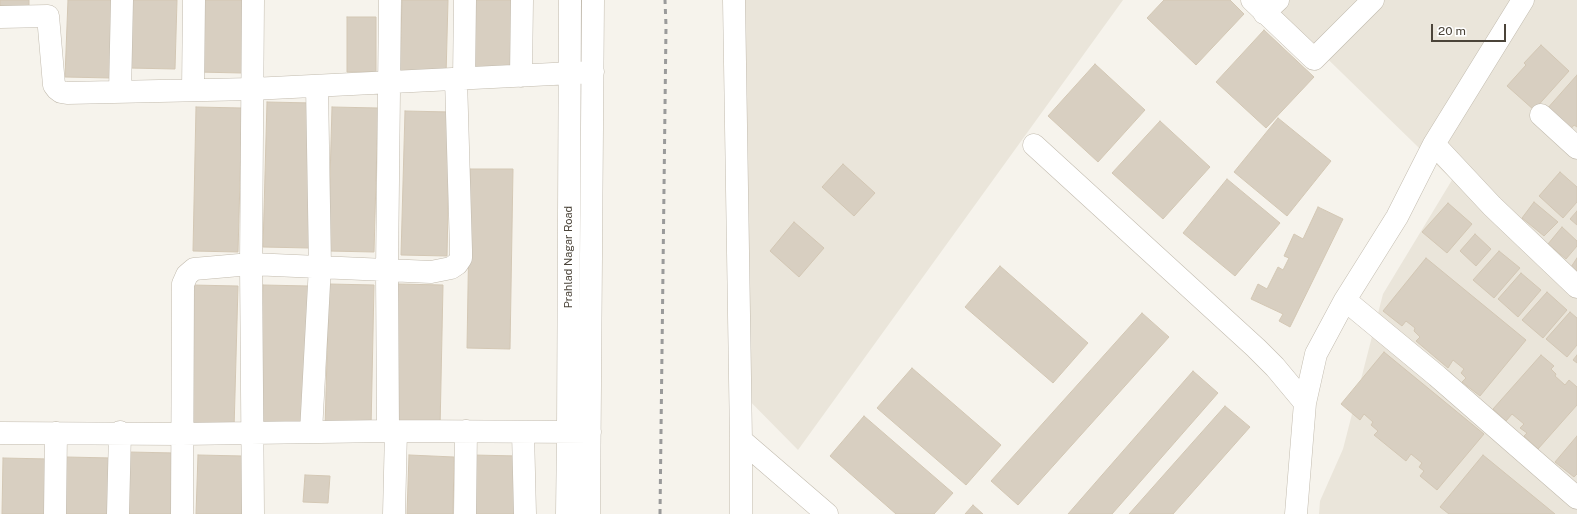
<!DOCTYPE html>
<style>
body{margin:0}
#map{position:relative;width:1577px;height:514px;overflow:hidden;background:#f6f3ec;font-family:"Public Sans",sans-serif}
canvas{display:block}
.scale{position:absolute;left:1431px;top:24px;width:75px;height:18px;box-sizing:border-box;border:2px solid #4b4439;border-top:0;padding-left:5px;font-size:12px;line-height:14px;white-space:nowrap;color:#4b4439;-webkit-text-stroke:3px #fff;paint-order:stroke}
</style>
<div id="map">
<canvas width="1577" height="514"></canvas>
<div class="scale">20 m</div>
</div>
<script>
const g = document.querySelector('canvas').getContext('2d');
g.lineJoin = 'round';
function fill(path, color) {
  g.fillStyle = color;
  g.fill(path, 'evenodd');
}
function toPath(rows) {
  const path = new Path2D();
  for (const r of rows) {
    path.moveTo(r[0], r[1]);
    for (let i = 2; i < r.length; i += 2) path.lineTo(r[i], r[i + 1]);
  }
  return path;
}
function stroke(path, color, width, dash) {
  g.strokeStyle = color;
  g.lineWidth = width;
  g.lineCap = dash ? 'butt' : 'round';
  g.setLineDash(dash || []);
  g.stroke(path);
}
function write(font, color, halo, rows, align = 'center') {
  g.font = font + ' "Public Sans",sans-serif';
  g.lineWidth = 3.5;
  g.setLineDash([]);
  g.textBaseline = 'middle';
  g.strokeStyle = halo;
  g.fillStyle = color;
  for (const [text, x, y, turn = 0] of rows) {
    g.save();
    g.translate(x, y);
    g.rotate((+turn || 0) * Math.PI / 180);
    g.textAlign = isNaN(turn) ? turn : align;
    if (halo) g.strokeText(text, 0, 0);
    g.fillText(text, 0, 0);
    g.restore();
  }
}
fill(toPath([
 [733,0,1123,0,798,450,733,384],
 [1267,0,1577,0,1577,514,1319,514,1320,501,1343,449,1383,294,1452,180]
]), '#eae5da');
const building = toPath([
 [0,0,29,0,29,7,0,6,0,0],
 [68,0,113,0,111,78,65,77,68,0],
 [131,0,177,0,175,69,129,68,131,0],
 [198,0,244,0,242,73,197,72,198,0],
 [402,0,448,0,446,76,400,76,402,0],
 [473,0,519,0,517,72,471,71,473,0],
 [1164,0,1230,0,1244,14,1196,65,1147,18,1164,0],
 [347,17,376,17,376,72,347,72,347,17],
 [1264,30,1314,77,1266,128,1216,82,1264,30],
 [1541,45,1569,71,1534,110,1507,86,1526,65,1524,63,1541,45],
 [1095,64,1145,110,1098,162,1048,116,1095,64],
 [1577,75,1577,127,1574,125,1569,131,1546,110,1577,75],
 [267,102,313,103,309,248,263,247,267,102],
 [196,107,242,108,238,252,193,251,196,107],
 [332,107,378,108,374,252,328,251,332,107],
 [405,111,450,112,447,256,401,255,405,111],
 [1278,118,1331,161,1287,216,1234,172,1278,118],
 [1160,121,1210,167,1163,219,1112,173,1160,121],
 [843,164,875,193,854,216,822,187,843,164],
 [470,169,513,169,510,349,467,348,470,169],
 [1560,172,1577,187,1577,202,1563,218,1539,196,1560,172],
 [1227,179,1280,223,1235,276,1183,233,1227,179],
 [1534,202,1558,222,1544,236,1522,218,1534,202],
 [1448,203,1472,224,1447,253,1422,232,1448,203],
 [1318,207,1343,219,1290,327,1279,321,1283,314,1251,299,1258,284,1267,289,1278,267,1283,270,1289,258,1284,256,1294,234,1303,239,1318,207],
 [1577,211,1577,225,1570,219,1577,211],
 [794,222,824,248,799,277,770,251,794,222],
 [1562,227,1577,241,1577,246,1566,259,1548,244,1562,227],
 [1475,234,1491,249,1476,266,1460,251,1475,234],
 [1499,251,1520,268,1494,298,1473,280,1499,251],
 [1426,258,1526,340,1480,396,1462,382,1466,378,1461,373,1464,369,1453,360,1448,368,1416,341,1420,337,1414,331,1415,328,1406,321,1402,326,1383,311,1426,258],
 [1577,258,1577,272,1571,267,1577,258],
 [1000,266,1088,343,1053,383,965,307,1000,266],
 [1521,273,1541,290,1518,317,1498,299,1521,273],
 [329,284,374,285,371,429,325,429,329,284],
 [398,284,443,285,440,430,394,429,398,284],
 [192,285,238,286,234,430,188,429,192,285],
 [263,285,309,286,305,430,259,429,263,285],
 [1547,292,1567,310,1543,338,1522,320,1547,292],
 [1570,312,1577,318,1577,345,1567,357,1546,339,1570,312],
 [1142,313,1169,337,1018,505,991,481,1142,313],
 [1384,352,1484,434,1437,490,1420,476,1424,471,1419,467,1422,463,1411,454,1406,461,1374,435,1378,431,1371,425,1373,422,1364,414,1360,420,1341,404,1384,352],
 [1541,355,1554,366,1551,369,1556,374,1555,376,1565,385,1569,380,1577,387,1577,405,1538,449,1524,436,1527,433,1520,428,1524,424,1512,414,1506,421,1493,409,1541,355],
 [1577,355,1577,363,1573,360,1577,355],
 [912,368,1001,445,966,485,877,408,912,368],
 [1193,371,1218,393,1112,514,1068,514,1193,371],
 [1225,406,1250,427,1173,514,1129,514,1225,406],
 [864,416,953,493,934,514,896,514,830,456,864,416],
 [1577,436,1577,474,1574,477,1555,462,1577,436],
 [129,452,175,453,174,514,128,514,129,452],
 [198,455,243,456,242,514,196,514,198,455],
 [409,455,454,457,453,514,407,514,409,455],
 [473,455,518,456,517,514,471,514,473,455],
 [1483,455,1555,514,1449,514,1440,507,1483,455],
 [66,457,112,458,111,514,65,514,66,457],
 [3,458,49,459,48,514,2,514,3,458],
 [305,475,330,476,328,503,303,502,305,475],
 [973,505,983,514,965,514,973,505]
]);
fill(building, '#d8cfc1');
stroke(building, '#d3c7b4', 1);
const minor = toPath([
 [734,0,741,440],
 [1252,0,1314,59,1373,0],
 [1264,13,1278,0],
 [0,17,48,16,54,85,57,89,61,92,67,93,252,89,593,72],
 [521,76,522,0],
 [464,79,465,0],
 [193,90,194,0],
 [120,92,122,0],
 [1541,115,1577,148],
 [1434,144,1492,206,1577,287],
 [1034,145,1256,348,1275,367,1305,403],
 [1345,300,1437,376,1577,498],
 [388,431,387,270,390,0],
 [311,432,320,266,317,86],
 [523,432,525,514],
 [0,433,182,434,388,431,590,432],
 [55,514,56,433],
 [118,514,120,432],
 [182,514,183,284,187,275,194,269,251,264,431,272,451,268,457,264,461,258,461,250,456,79],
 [253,514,251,264,253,0],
 [394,514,396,431],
 [465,514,466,431],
 [567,514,568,432,570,0],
 [589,514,593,0],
 [741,514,741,440,827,514],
 [1296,514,1305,403,1316,354,1345,300,1397,217,1434,144,1523,0]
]);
stroke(minor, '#c2bbae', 23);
stroke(minor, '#fff', 22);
stroke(toPath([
 [660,514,666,26,665,0]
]), '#9a9a9a', 3, [5, 5]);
write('11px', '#4b4439', '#fff', [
 ["Prahlad Nagar Road",569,257,-90]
]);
</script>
